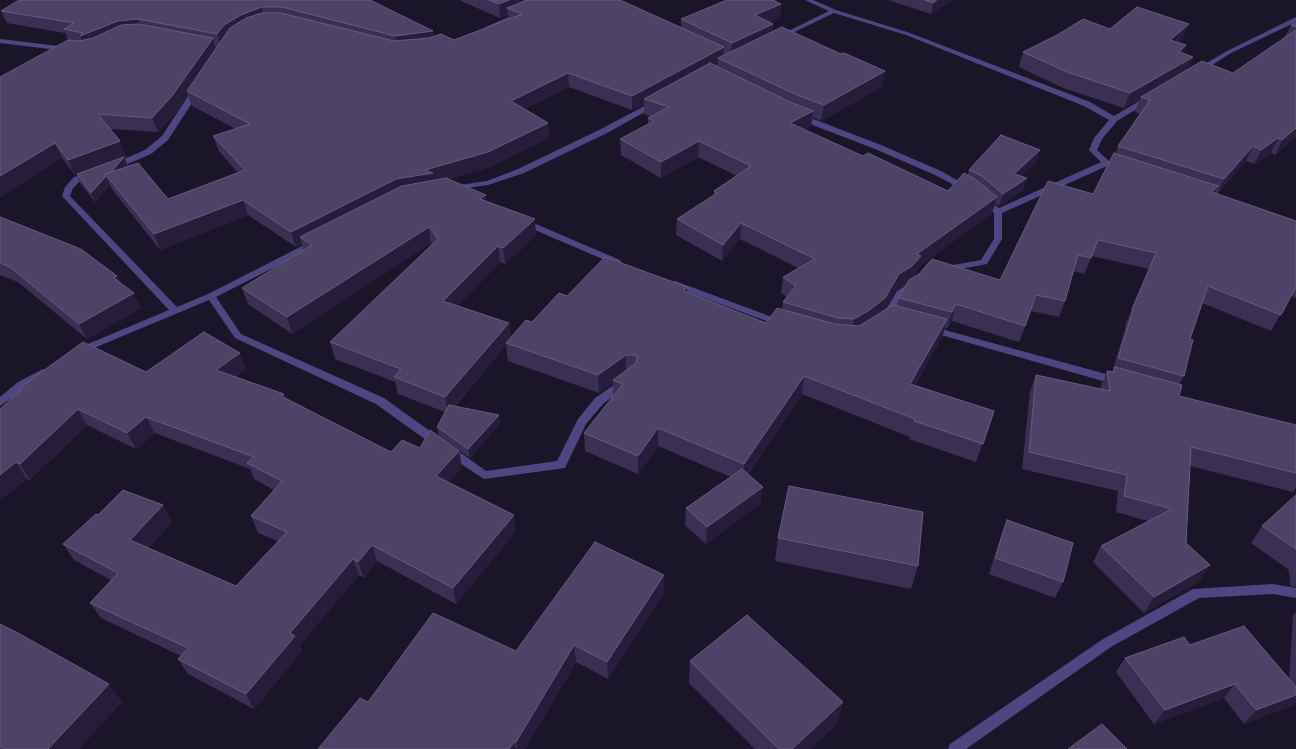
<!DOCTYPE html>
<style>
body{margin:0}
canvas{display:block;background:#1a1529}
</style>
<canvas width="1296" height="749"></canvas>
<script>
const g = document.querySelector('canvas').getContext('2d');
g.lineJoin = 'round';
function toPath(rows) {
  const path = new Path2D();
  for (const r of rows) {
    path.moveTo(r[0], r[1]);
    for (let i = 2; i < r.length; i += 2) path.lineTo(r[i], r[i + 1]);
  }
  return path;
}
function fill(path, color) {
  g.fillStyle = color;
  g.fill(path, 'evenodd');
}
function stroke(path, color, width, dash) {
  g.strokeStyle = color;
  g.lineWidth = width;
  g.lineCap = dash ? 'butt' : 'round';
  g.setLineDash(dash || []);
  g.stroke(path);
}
fill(toPath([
 [805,0,813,0,836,10,910,33,1090,102,1114,116,1146,97,1149,97,1153,99,1117,121,1102,139,1097,150,1109,161,1124,165,1124,169,1107,166,1002,213,1002,239,987,264,945,272,942,271,941,269,942,267,981,260,994,239,994,213,980,202,980,198,986,198,999,208,1101,162,1089,150,1094,138,1109,120,1084,106,906,35,834,13,782,38,778,38,778,36,829,11,805,0],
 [520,12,523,14,522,15,491,28,486,27,520,12],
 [1296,17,1296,22,1231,53,1200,73,1193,71,1227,51,1296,17],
 [0,39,67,47,70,49,67,51,0,43,0,39],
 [194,87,201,89,168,140,151,154,116,169,110,169,110,165,145,150,162,136,194,87],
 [652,102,658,102,659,104,607,133,524,173,488,185,453,190,449,188,453,186,487,181,518,169,601,129,652,102],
 [797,115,803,115,881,145,941,171,971,188,967,190,964,190,935,175,875,149,797,119,797,115],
 [91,173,94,173,94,177,80,181,73,188,70,196,177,307,208,294,312,241,318,241,319,243,318,245,216,297,241,334,384,398,441,439,442,442,441,445,433,445,376,404,235,338,209,300,82,353,76,353,74,351,76,349,169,310,62,196,65,187,74,177,91,173],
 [524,219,620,260,621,262,617,265,614,264,521,224,521,220,524,219],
 [675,281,783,321,785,323,783,325,777,325,672,286,670,284,672,282,675,281],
 [913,281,916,282,918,284,916,286,904,295,890,318,884,318,882,316,897,291,913,281],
 [930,326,1117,377,1122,381,1117,385,927,331,925,329,927,327,930,326],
 [43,369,48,373,47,375,26,388,0,406,0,397,18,382,43,369],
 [624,378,629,382,628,385,603,404,586,424,565,468,484,479,446,454,445,451,446,448,454,448,486,471,557,461,578,419,595,398,624,378],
 [1273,584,1296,588,1296,598,1273,594,1199,598,1111,647,966,749,948,749,950,744,1103,639,1193,589,1273,584]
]), '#4e4681');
fill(toPath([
 [370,0,434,37,454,40,508,19,508,15,500,18,461,1,461,0,620,0,681,27,681,19,727,0,777,0,775,1,781,4,780,17,769,22,773,24,772,32,882,87,821,121,813,117,811,126,804,130,863,156,948,191,968,175,969,170,1037,162,1021,176,1027,178,1023,190,999,206,995,203,992,213,918,267,917,272,912,278,1000,280,1093,194,1116,153,1118,146,1140,114,1135,112,1140,99,1124,108,1063,88,1019,67,1023,52,1110,29,1183,38,1178,43,1186,45,1183,53,1193,57,1188,69,1233,73,1285,37,1291,25,1296,23,1296,136,1275,155,1271,153,1254,164,1246,161,1217,194,1296,221,1296,298,1291,296,1271,331,1202,303,1190,339,1184,376,1179,385,1179,396,1296,425,1296,488,1293,492,1190,466,1186,543,1200,581,1144,613,1093,562,1101,546,1148,521,1116,512,1118,491,1022,469,1030,391,1036,375,1100,389,1107,371,1112,372,1126,326,1125,325,1149,269,1092,256,1084,274,1073,271,1065,301,1059,317,1031,311,1019,342,952,321,947,328,945,328,942,337,915,385,994,411,976,462,909,439,910,437,802,394,748,474,761,503,706,544,685,525,686,508,731,477,658,446,638,474,585,451,584,433,613,396,613,383,599,393,508,361,506,345,455,406,499,415,500,423,470,458,439,436,437,427,445,412,398,394,395,382,335,359,330,342,432,244,431,243,292,334,248,304,242,288,303,250,302,244,296,247,248,215,160,250,112,189,110,185,95,202,80,183,77,174,75,175,62,158,0,197,68,40,65,33,7,23,1,11],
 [569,87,632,110,644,104,644,114,651,117,648,118,648,125,620,139,621,155,661,178,698,157,737,176,714,191,714,195,677,219,676,235,722,261,740,239,798,268,783,277,781,293,787,297,783,302,782,310,766,323,687,292,687,287,567,296,511,338,509,323,457,306,500,262,505,264,536,235,486,201,449,179,490,167,549,138,548,123,525,109],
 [188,95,192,106,236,129,213,136,219,151,238,173,168,199,127,166,128,166,124,157,101,166,126,156,110,129,158,132,178,110],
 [907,284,899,298,897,306,884,310,896,290],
 [888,0,952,0,931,14],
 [0,217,117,276,120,282,141,308,87,339,18,282,0,275],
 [246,369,236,377,284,394,286,399,391,452,462,467,448,482,516,531,456,604,377,561,364,578,359,575,299,646,302,651,254,709,188,674,178,659,181,656,101,618,90,603,111,580,74,560,63,544,98,515,172,522,148,548,236,586,278,541,258,533,251,516,274,490,254,479,250,469,155,433,136,449,87,425,30,480,27,479,0,500,22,389,21,387,146,372],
 [1296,495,1296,587,1290,586,1289,570,1251,543,1262,526],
 [1007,520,1063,582,1055,598,989,574,1001,536],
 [778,538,918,566,911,589,775,561],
 [664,575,664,593,608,679,576,662,525,749,318,749,368,702,516,651],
 [1296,612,1296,704,1244,724,1224,698,1154,724,1116,672,1125,658,1190,645,1289,679,1293,616],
 [0,624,122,702,78,749,0,749],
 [690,661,837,724,810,749,755,749,689,683]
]), '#3b3054');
fill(toPath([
 [509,0,546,0,507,8,508,15,500,18,499,4],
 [937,0,952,0,931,14,933,3],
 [781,4,780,17,754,28,755,15],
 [262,7,265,20,221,46,217,34,224,25,241,15],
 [138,19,143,32,85,48,80,36,118,21],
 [773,24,771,37,731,56,732,43],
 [1189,24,1183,38,1164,55,1170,40],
 [433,31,435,44,397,48,395,36],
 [213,38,217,52,187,91,188,95,178,110,158,132,152,118],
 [1186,45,1180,61,1179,52],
 [724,47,723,60,718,58,718,64,650,101,644,99,644,104,632,110,632,96],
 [1193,57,1187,72,1141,97,1140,99,1124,108,1130,93],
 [885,71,882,87,821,121,824,105],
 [568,73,569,87,512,116,511,101],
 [813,111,811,126,788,139,790,123],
 [548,123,549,138,490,167,435,183,300,237,302,244,296,247,291,232,396,179,425,170],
 [1296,128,1296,136,1275,155,1282,140],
 [1278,138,1271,153,1254,164,1261,150],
 [120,141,126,156,75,175,68,160],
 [699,141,698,157,661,178,661,162],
 [55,143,62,158,0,197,0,176],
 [1253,146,1246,161,1217,194,1224,179],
 [1040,150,1037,162,1010,187,1014,174],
 [124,157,128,166,112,183,107,176],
 [106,176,110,185,95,202,91,193],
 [1027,178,1023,190,999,206,1003,194],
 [1218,186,1211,201,1212,192],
 [486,195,488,210,480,199],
 [997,197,992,213,918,267,917,272,907,284,896,290,882,314,851,335,854,319,899,274,917,254],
 [243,200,248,215,160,250,154,234],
 [535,219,536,235,505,264,503,248],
 [741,223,740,239,722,261,723,245],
 [429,227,431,243,292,334,287,317],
 [498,246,500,262,446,317,443,301],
 [117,276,124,291,114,278],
 [687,287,686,305,684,291],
 [134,293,141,308,87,339,79,324],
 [956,304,952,321,947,328,952,312],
 [947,319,942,337,905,402,910,384],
 [509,323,511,339,506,343,506,345,448,413,445,397],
 [240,353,246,369,223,387,216,370],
 [626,355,626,373,613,380,613,383,599,393,598,375],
 [804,376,802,394,742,482,744,464],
 [284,394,290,410,281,396],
 [78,409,87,425,30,480,20,464],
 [499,415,500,423,470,458,468,449],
 [146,417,155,433,136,449,127,433],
 [658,428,658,446,638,474,638,456],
 [459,451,462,467,440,492,436,476],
 [16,462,27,479,0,500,0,475],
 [763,487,761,503,706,544,707,527],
 [163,505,172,522,140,556,130,540],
 [514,515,516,531,456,604,453,588],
 [372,545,377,561,364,578,358,562],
 [353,559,359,575,299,646,302,651,254,709,246,694,290,633],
 [1210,565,1200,581,1144,613,1154,597],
 [664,575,664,593,608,679,607,662],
 [574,645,576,662,525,749,517,749,516,742],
 [109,684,122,702,78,749,48,749],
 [1235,684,1224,698,1154,724,1165,710],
 [1296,695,1296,704,1244,724,1256,710],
 [843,702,837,724,810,749,792,749],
 [514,742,516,749,509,749]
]), '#261d3b');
const building = toPath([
 [19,0,370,0,433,31,395,36,282,7,262,7,241,15,224,25,217,34,138,19,118,21,80,36,83,33,64,29,74,23,1,11,19,0],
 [489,0,509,0,499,4,489,0],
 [527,0,620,0,724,47,632,96,568,73,511,101,548,123,488,152,425,170,433,173,396,179,291,232,243,200,154,234,105,174,138,163,168,199,245,170,213,136,250,124,187,91,230,28,246,18,262,13,281,13,394,41,429,38,441,34,454,40,522,14,507,8,527,0],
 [727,0,772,0,781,4,755,15,773,24,732,43,681,19,727,0],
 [925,0,937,0,933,3,925,0],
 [1137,7,1189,24,1170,40,1186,45,1179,52,1193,57,1130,93,1067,72,1023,52,1059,34,1083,19,1110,29,1137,7],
 [1296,23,1296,27,1291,25,1296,23],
 [138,24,213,38,172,96,152,118,98,114,120,141,68,160,55,143,0,176,0,77,68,40,79,41,93,38,121,25,138,24],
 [782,27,841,54,844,53,885,71,824,105,797,95,718,58,782,27],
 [1296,30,1296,128,1282,140,1278,138,1261,150,1253,146,1224,179,1118,146,1150,100,1141,97,1202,61,1233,73,1296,30],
 [710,63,790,102,813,111,790,123,863,156,868,153,948,191,964,173,975,179,997,197,917,254,921,256,911,267,899,274,885,298,868,311,854,319,838,318,783,302,796,286,783,277,815,259,741,223,723,245,677,219,717,193,714,191,751,166,699,141,661,162,620,139,654,121,648,118,669,107,644,99,710,63],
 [1001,135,1040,150,1014,174,1027,178,1003,194,982,176,969,170,1001,135],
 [1114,153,1218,186,1212,192,1296,221,1296,287,1281,315,1208,286,1190,339,1193,340,1184,376,1118,358,1133,310,1132,309,1156,253,1098,240,1091,258,1078,255,1065,301,1036,295,1025,326,956,304,952,312,899,298,909,280,919,274,932,259,1000,280,1048,181,1093,194,1114,153],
 [124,157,111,172,105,174,106,176,91,193,77,174,124,157],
 [446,178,486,195,480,199,535,219,503,248,498,246,443,301,509,323,445,397,394,377,401,369,330,342,438,239,429,227,287,317,242,288,312,245,300,237,402,186,446,178],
 [0,217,81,249,117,276,114,278,134,293,79,324,10,267,0,263,0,217],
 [605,257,687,287,684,291,766,323,777,308,835,324,859,326,893,305,947,319,910,384,994,411,983,444,914,421,915,419,804,376,744,464,658,428,638,456,584,433,623,384,613,380,636,363,637,359,636,355,626,355,598,375,506,343,526,320,532,322,559,293,567,296,605,257],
 [204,332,240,353,216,370,284,394,281,396,391,452,402,440,420,448,430,430,459,451,436,476,514,515,453,588,372,545,358,562,353,559,290,633,295,636,246,694,178,659,188,648,90,603,118,573,63,544,96,514,98,515,123,490,163,505,130,540,236,586,287,532,251,516,282,481,247,463,254,457,146,417,127,433,78,409,20,464,16,462,0,475,0,409,23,388,21,387,83,342,146,372,204,332],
 [1115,367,1182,385,1179,396,1296,425,1296,473,1191,447,1186,543,1210,565,1154,597,1101,546,1172,509,1124,496,1127,475,1029,452,1036,375,1110,391,1107,371,1114,372,1115,367],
 [449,405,499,415,468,449,437,427,449,405],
 [742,469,763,487,707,527,686,508,742,469],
 [789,486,923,512,918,566,778,538,789,486],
 [1296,495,1296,549,1262,526,1296,495],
 [1007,520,1073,543,1063,582,995,558,1007,520],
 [595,542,664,575,607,662,574,645,516,742,514,742,509,749,318,749,360,698,368,702,433,613,516,651,595,542],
 [747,615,843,702,792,749,779,749,690,661,747,615],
 [0,624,18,633,109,684,48,749,5,749,0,746,0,624],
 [1244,626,1296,687,1296,695,1256,710,1235,684,1165,710,1125,658,1184,637,1190,645,1244,626],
 [1102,724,1127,749,1068,749,1102,724]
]);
fill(building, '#4d4366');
stroke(building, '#655c7d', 1);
</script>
